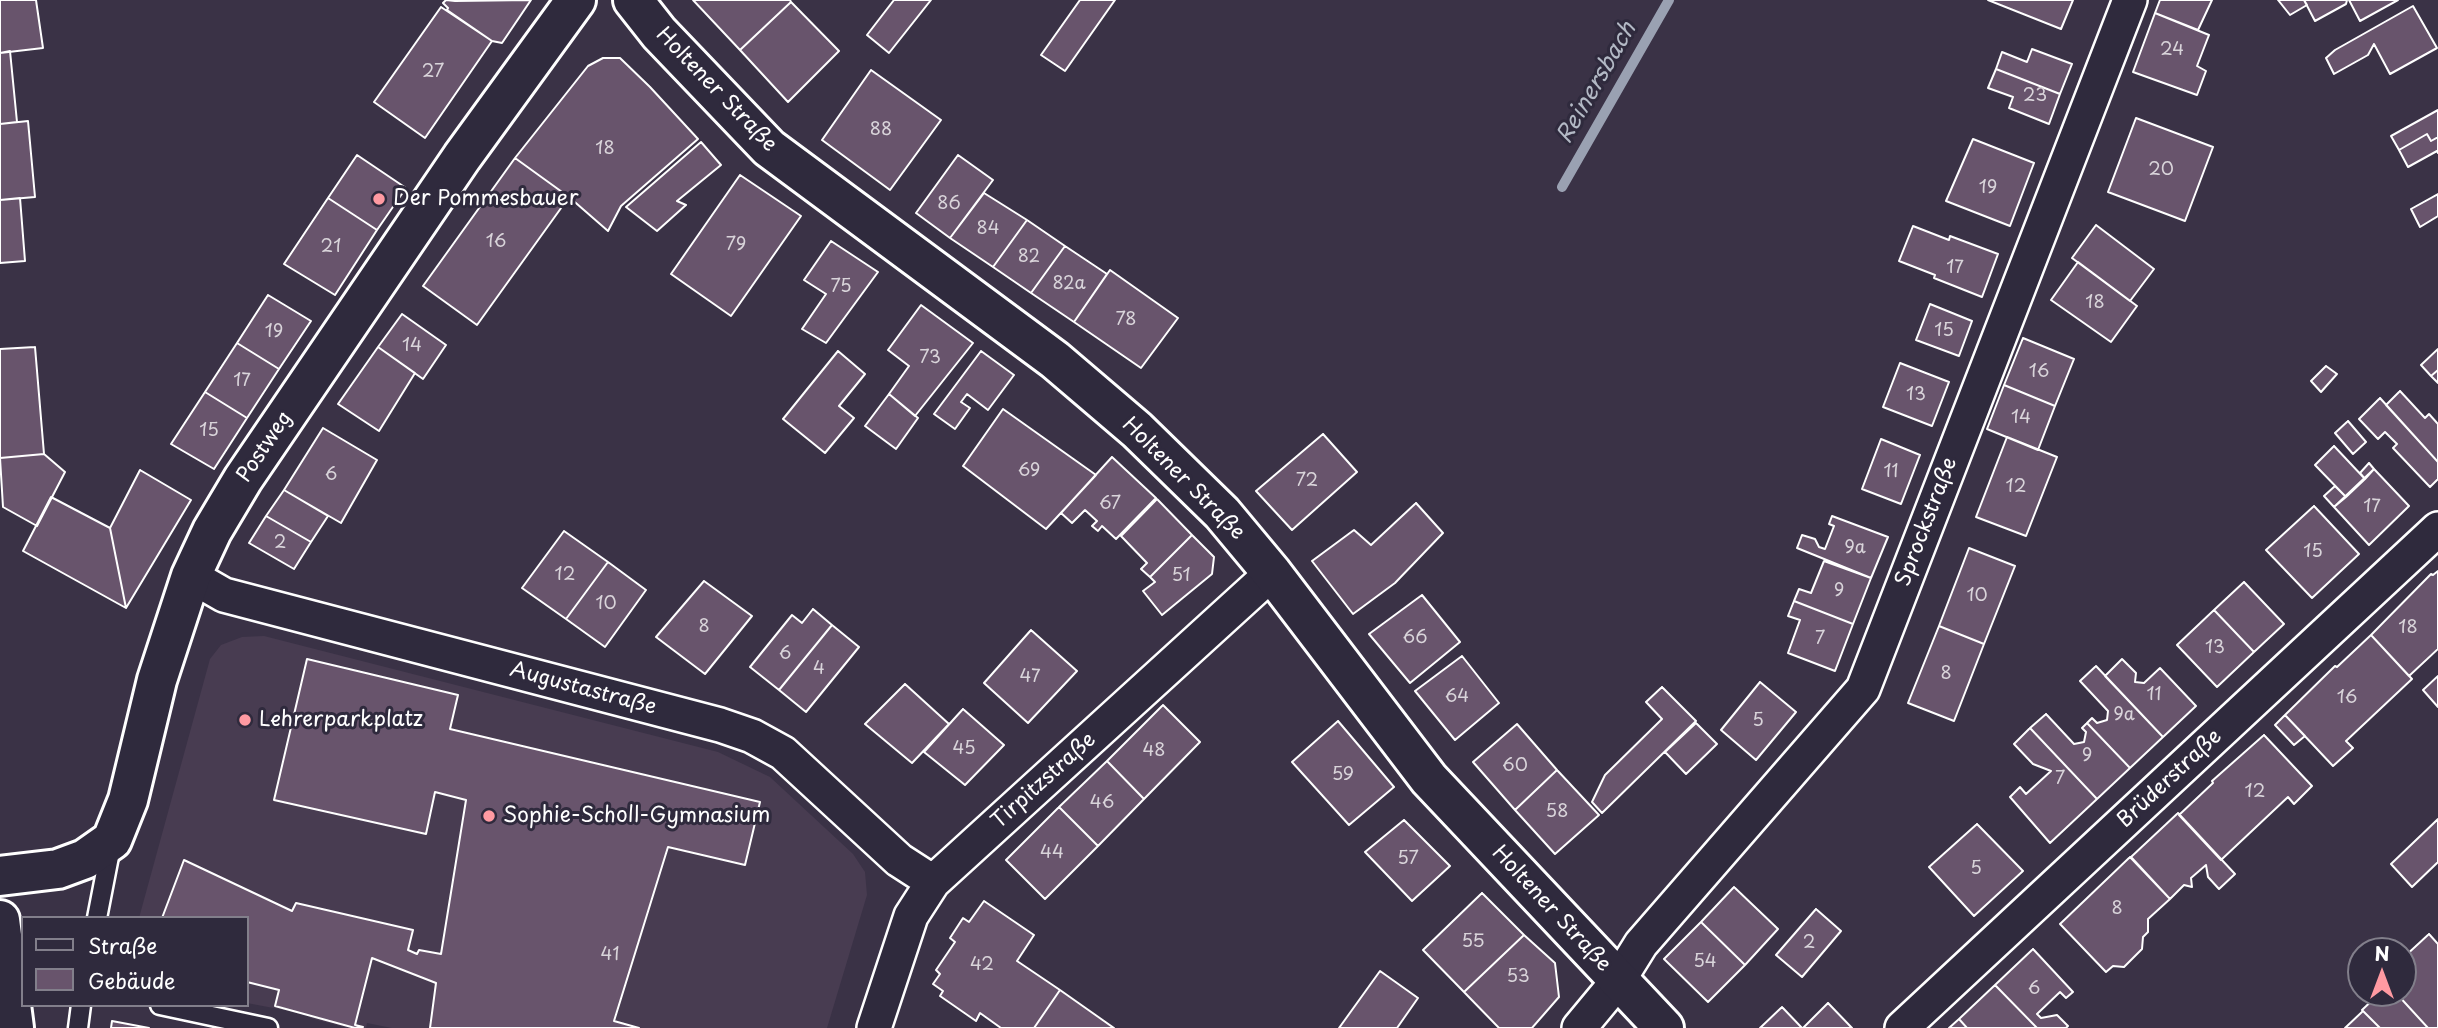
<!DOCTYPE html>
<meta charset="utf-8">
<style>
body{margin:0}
#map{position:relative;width:2438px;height:1028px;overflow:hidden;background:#3a3246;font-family:"Playpen Sans",sans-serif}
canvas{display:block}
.legend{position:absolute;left:21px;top:916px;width:228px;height:91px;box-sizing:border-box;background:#2f2a3d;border:2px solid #827f8b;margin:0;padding:9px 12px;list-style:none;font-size:21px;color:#fff}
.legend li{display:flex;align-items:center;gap:14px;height:35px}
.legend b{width:35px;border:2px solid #827f8b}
.north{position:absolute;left:2347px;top:937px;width:70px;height:70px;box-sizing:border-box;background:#2f2a3d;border:2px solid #827f8b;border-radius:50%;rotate:0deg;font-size:19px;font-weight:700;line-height:28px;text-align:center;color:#fff}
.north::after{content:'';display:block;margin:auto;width:24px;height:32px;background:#ff9aa2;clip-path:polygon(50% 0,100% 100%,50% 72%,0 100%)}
</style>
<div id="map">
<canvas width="2438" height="1028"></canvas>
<ul class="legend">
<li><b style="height:9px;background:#2f2a3d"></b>Straße</li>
<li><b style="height:19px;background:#68546c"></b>Gebäude</li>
</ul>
<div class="north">N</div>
</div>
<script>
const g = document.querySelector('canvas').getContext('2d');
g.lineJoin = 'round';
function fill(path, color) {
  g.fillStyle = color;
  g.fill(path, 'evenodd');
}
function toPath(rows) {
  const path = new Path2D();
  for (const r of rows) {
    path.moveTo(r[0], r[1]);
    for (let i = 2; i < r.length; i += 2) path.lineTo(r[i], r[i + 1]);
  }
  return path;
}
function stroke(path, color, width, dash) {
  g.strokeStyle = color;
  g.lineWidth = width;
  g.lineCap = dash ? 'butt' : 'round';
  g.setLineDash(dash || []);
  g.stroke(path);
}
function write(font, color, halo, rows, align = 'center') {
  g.font = font + ' "Playpen Sans",sans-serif';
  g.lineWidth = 6;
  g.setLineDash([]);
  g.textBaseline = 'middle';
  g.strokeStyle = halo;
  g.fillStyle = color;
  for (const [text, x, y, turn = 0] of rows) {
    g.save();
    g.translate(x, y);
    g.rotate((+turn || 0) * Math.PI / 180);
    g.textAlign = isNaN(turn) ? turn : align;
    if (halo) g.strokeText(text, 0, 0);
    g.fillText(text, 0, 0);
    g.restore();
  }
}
fill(toPath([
 [264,636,718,752,770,777,853,854,865,872,867,895,827,1028,392,1028,367,1023,366,1028,348,1028,310,1018,310,1015,247,1003,247,918,139,918,210,659,221,645,242,637]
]), '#483c51');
stroke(toPath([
 [1562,187,1669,0]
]), '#9aa1b2', 10);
const building = toPath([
 [0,0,36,0,43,48,0,53,0,0],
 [446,0,455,1,531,0,502,43,492,41,447,10,448,8,443,3,446,0],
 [693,0,790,0,791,2,740,50,693,0],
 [894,0,931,0,889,53,867,35,894,0],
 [1080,0,1115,0,1065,71,1041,55,1080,0],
 [1988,0,2073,0,2061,29,1988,0],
 [2160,0,2212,0,2198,30,2155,13,2160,0],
 [2278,0,2304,0,2307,5,2290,15,2278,0],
 [2304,0,2347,0,2346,4,2315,21,2304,0],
 [2349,0,2398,0,2360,21,2349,0],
 [791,2,839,51,788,102,740,50,791,2],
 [2413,6,2437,48,2390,74,2374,44,2368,55,2334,74,2326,58,2335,50,2413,6],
 [441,7,492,41,425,138,374,102,441,7],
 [2155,13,2209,35,2197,66,2206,71,2197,95,2133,72,2155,13],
 [2032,49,2072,64,2060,94,1996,69,2002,52,2027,62,2032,49],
 [10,51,17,122,0,124,0,53,10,51],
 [603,58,620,58,650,87,698,139,621,206,608,231,569,197,515,158,588,66,603,58],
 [1996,69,2060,94,2049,124,2009,108,2013,97,1988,88,1996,69],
 [871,70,941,120,890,190,822,140,871,70],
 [2438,110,2438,137,2431,141,2427,134,2399,150,2391,136,2438,110],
 [2136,118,2213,147,2185,221,2108,192,2136,118],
 [28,121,35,197,0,200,0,124,28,121],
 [2427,134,2431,141,2438,137,2438,153,2437,151,2408,167,2399,150,2427,134],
 [1973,139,2034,163,2010,226,1946,201,1973,139],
 [701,142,721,165,677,201,686,205,657,231,626,207,701,142],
 [357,155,406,188,377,230,328,198,357,155],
 [958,155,993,180,950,238,916,213,958,155],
 [515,158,569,197,477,325,423,286,515,158],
 [740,175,801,216,731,316,671,274,740,175],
 [984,193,1027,220,993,267,950,238,984,193],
 [2438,194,2438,216,2420,227,2411,209,2438,194],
 [20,198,25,261,0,263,0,200,20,198],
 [328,198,377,230,335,295,284,264,328,198],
 [1027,220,1065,246,1031,293,993,267,1027,220],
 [2096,225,2154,269,2130,301,2072,258,2096,225],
 [1913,226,1949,240,1950,236,1998,254,1982,297,1934,278,1935,275,1899,261,1913,226],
 [831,241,878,272,826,343,802,329,826,294,804,280,831,241],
 [1065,246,1107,274,1074,322,1031,293,1065,246],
 [2078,262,2137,306,2111,342,2051,300,2078,262],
 [1110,270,1178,318,1141,368,1074,322,1110,270],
 [268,295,311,321,279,369,237,343,268,295],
 [1930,304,1972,321,1959,356,1916,340,1930,304],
 [921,305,973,343,915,416,889,394,909,366,888,350,921,305],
 [402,314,446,345,423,379,378,347,402,314],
 [2023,338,2074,359,2055,406,2004,385,2023,338],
 [237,343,279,369,247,418,205,392,237,343],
 [35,347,44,454,0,458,0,349,35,347],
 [378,347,415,373,379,431,338,404,378,347],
 [2438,349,2438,370,2431,376,2421,365,2438,349],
 [838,351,865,374,839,406,854,418,825,453,783,419,838,351],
 [981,351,1014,375,988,410,967,394,961,402,970,408,955,429,934,414,981,351],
 [1900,363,1949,382,1932,426,1883,407,1900,363],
 [2326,366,2337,374,2321,392,2311,381,2326,366],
 [2438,370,2438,383,2431,376,2438,370],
 [2004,385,2055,406,2038,450,1987,429,2004,385],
 [2400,391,2425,418,2429,414,2438,424,2438,462,2386,405,2400,391],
 [205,392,247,418,214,469,171,444,205,392],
 [889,394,918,418,896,449,865,426,889,394],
 [2380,398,2438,462,2438,479,2430,487,2393,448,2397,444,2385,432,2378,439,2359,419,2380,398],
 [1003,409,1096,475,1046,529,963,466,1003,409],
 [2348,421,2366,442,2353,454,2335,433,2348,421],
 [323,428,377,460,341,523,284,490,323,428],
 [1323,434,1357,472,1292,530,1256,491,1323,434],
 [2007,437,2057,457,2026,536,1976,517,2007,437],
 [1881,439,1920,455,1901,504,1862,489,1881,439],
 [2334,446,2365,479,2346,497,2315,465,2334,446],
 [44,454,65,472,37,526,3,507,0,458,44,454],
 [1112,457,1156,498,1116,539,1102,526,1098,531,1092,526,1097,521,1085,510,1072,523,1061,513,1112,457],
 [2369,463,2374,469,2365,479,2360,473,2369,463],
 [2374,469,2409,506,2369,545,2334,507,2374,469],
 [140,470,191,500,126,608,110,528,140,470],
 [2335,486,2346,497,2334,507,2324,496,2335,486],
 [284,490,328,516,311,542,266,516,284,490],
 [51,497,110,528,126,608,23,551,51,497],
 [1157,499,1192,535,1150,577,1141,569,1147,563,1121,536,1157,499],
 [1416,503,1443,533,1395,583,1353,614,1312,561,1354,530,1371,545,1416,503],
 [2314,506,2359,554,2312,598,2266,550,2314,506],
 [266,516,311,542,294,569,249,543,266,516],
 [1832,516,1888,537,1871,578,1797,548,1802,535,1815,539,1819,547,1825,549,1834,526,1829,524,1832,516],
 [564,531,608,562,566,619,522,588,564,531],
 [1192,535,1214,557,1212,574,1162,615,1143,591,1155,582,1150,577,1192,535],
 [1969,548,2015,566,1984,644,1939,626,1969,548],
 [1824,561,1871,578,1853,624,1794,601,1799,589,1811,593,1824,561],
 [608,562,646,590,605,647,566,619,608,562],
 [2438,571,2438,649,2409,676,2371,635,2431,574,2433,575,2438,571],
 [704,581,752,616,705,674,656,637,704,581],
 [2244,582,2284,624,2254,652,2214,610,2244,582],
 [1422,595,1460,642,1410,683,1369,634,1422,595],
 [1794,601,1853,624,1835,671,1788,653,1800,620,1788,616,1794,601],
 [813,609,832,625,779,690,750,667,792,615,802,623,813,609],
 [2214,610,2254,652,2217,687,2177,645,2214,610],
 [832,625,859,647,806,712,779,690,832,625],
 [1939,626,1984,644,1954,721,1908,703,1939,626],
 [1031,630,1077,671,1028,723,984,683,1031,630],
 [2371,635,2412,679,2346,741,2353,748,2333,766,2285,715,2335,666,2337,667,2371,635],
 [1462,656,1499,703,1455,740,1415,691,1462,656],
 [307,659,458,695,450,729,760,802,745,865,668,847,614,1021,639,1028,430,1028,436,983,372,958,355,1025,363,1027,355,1028,275,1006,279,990,247,982,247,918,162,918,184,860,292,911,296,903,413,930,408,950,417,954,419,950,441,954,466,800,435,792,426,834,274,800,307,659],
 [2122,659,2136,673,2135,682,2144,683,2160,668,2196,706,2163,737,2105,676,2122,659],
 [2096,666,2163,737,2130,768,2087,723,2092,718,2097,723,2107,720,2108,711,2080,681,2096,666],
 [2438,676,2438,707,2423,690,2438,676],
 [1760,682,1796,712,1756,760,1721,730,1760,682],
 [905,684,949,724,912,763,865,724,905,684],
 [1662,687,1696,721,1602,813,1592,802,1605,775,1662,719,1646,702,1662,687],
 [1163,705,1200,742,1144,799,1107,761,1163,705],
 [963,709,1004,745,965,785,924,752,963,709],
 [2046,714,2074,744,2084,742,2086,732,2082,728,2087,723,2130,768,2097,799,2030,728,2046,714],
 [2285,715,2305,736,2294,745,2275,725,2285,715],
 [1338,721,1394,787,1349,825,1292,762,1338,721],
 [1696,723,1717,744,1686,774,1665,752,1696,723],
 [1517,724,1557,770,1515,810,1473,762,1517,724],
 [2030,728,2097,799,2050,843,2010,797,2020,787,2026,794,2051,771,2033,764,2014,744,2030,728],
 [2264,735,2312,786,2294,804,2288,797,2221,860,2179,815,2213,783,2212,781,2264,735],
 [1107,761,1144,799,1098,846,1059,807,1107,761],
 [1557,770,1599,815,1555,854,1515,810,1557,770],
 [1059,807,1098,846,1045,899,1006,860,1059,807],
 [2178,813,2235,874,2219,889,2208,877,2206,865,2191,878,2192,887,2184,885,2170,899,2131,857,2178,813],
 [2438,819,2438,862,2412,887,2391,864,2438,819],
 [1404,820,1450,866,1412,901,1365,852,1404,820],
 [1977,824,2023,871,1974,916,1929,867,1977,824],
 [2130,857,2170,899,2148,919,2148,932,2143,937,2142,949,2124,967,2113,966,2106,972,2060,924,2130,857],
 [1734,887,1778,929,1745,965,1701,922,1734,887],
 [1482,893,1524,935,1464,992,1423,950,1482,893],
 [984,901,1034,935,1017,961,1060,990,1034,1028,1001,1028,980,1013,976,1021,940,996,943,991,933,984,940,974,936,970,955,942,950,938,963,918,969,922,984,901],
 [1816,909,1841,931,1802,977,1776,955,1816,909],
 [1701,922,1745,965,1708,1002,1664,959,1701,922],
 [2429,934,2438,944,2438,1028,2428,1028,2396,993,2403,993,2403,958,2429,934],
 [1524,935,1555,963,1559,997,1532,1028,1499,1028,1464,992,1524,935],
 [2033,949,2073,992,2066,998,2060,992,2037,1014,2041,1018,2057,1015,2068,1026,2066,1028,2037,1028,1995,985,2033,949],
 [1380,971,1418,998,1397,1028,1339,1028,1380,971],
 [1995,985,2037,1028,1967,1028,1959,1019,1995,985],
 [1060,990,1114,1028,1034,1028,1060,990],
 [2380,993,2396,993,2428,1028,2380,1028,2362,1010,2380,993],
 [1828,1003,1852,1028,1803,1028,1828,1003],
 [1782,1007,1802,1028,1760,1028,1782,1007],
 [2363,1011,2380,1028,2345,1028,2363,1011],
 [1959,1019,1967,1028,1949,1028,1959,1019],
 [112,1021,149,1028,111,1028,112,1021]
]);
fill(building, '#68546c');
stroke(building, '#fff', 2);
const lane = toPath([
 [97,918,111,846],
 [160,1005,268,1028],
 [78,1028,81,1005]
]);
const street = toPath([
 [191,576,224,595,720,725,752,736,783,753,899,860,933,882],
 [874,1028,911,916,933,882,1272,573],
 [1579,1028,1618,981,1641,944,1863,689,2130,0],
 [1902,1028,2438,529]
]);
const secondary = toPath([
 [633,0,659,33,769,148,1055,360,1137,430,1222,513,1272,573,1429,779,1664,1028],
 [0,876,58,869,85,859,112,840,128,800,157,680,191,576,212,531,243,479,462,157,576,0],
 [0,920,14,1028]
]);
stroke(lane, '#fff', 23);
stroke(street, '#fff', 38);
stroke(secondary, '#fff', 44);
stroke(lane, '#2f2a3d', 18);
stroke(street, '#2f2a3d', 33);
stroke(secondary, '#2f2a3d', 38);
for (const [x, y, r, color] of [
 [379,199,7,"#ff9aa2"],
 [245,720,7,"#ff9aa2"],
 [489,816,7,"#ff9aa2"]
]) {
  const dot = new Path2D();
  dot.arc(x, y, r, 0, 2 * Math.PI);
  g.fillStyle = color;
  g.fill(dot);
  stroke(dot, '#2f2a3d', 2.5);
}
write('18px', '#d9d4da', null, [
 ["24",2172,50],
 ["27",433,72],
 ["23",2035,96],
 ["88",881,130],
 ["18",605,149],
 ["20",2161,170],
 ["19",1988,188],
 ["86",949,204],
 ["84",988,229],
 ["16",496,242],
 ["79",736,245],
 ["21",331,247],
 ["82",1029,257],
 ["17",1955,268],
 ["82a",1069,284],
 ["75",841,287],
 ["18",2095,303],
 ["78",1126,320],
 ["15",1944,331],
 ["19",274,332],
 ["14",412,346],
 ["73",930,358],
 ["16",2039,372],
 ["17",242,381],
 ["13",1916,395],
 ["14",2021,418],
 ["15",209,431],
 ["69",1029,471],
 ["11",1891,472],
 ["6",331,475],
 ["72",1307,481],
 ["12",2016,487],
 ["67",1110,504],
 ["17",2372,507],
 ["2",280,543],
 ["9a",1855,548],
 ["15",2313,552],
 ["12",565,575],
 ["51",1181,576],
 ["9",1839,591],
 ["10",1977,596],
 ["10",606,604],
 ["8",704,627],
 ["18",2408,628],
 ["66",1415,638],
 ["7",1820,639],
 ["13",2215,648],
 ["6",785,654],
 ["4",819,669],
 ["8",1946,674],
 ["47",1030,677],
 ["11",2154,695],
 ["64",1457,697],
 ["16",2347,698],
 ["9a",2124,715],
 ["5",1758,721],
 ["45",964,749],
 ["48",1154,751],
 ["9",2087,756],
 ["60",1515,766],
 ["59",1343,775],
 ["7",2060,779],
 ["12",2255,792],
 ["46",1102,803],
 ["58",1557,812],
 ["44",1052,853],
 ["57",1408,859],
 ["5",1976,869],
 ["8",2117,909],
 ["55",1473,942],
 ["2",1809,943],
 ["41",610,955],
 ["54",1705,962],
 ["42",982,965],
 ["53",1518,977],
 ["6",2034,989]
]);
write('21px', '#fff', '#2f2a3d', [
 ["Holtener Straße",716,90,46],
 ["Postweg",265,447,-56],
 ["Holtener Straße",1183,479,45],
 ["Sprockstraße",1927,522,-69],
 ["Augustastraße",583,689,15],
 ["Brüderstraße",2170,779,-43],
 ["Tirpitzstraße",1044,781,-42],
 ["Holtener Straße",1551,909,47]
]);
write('21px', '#fff', '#2f2a3d', [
 ["Der Pommesbauer",393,199],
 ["Lehrerparkplatz",259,720],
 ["Sophie-Scholl-Gymnasium",503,816]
], 'left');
write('italic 23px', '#b3b9c5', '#2f2a3d', [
 ["Reinersbach",1597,83,-60]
]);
</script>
